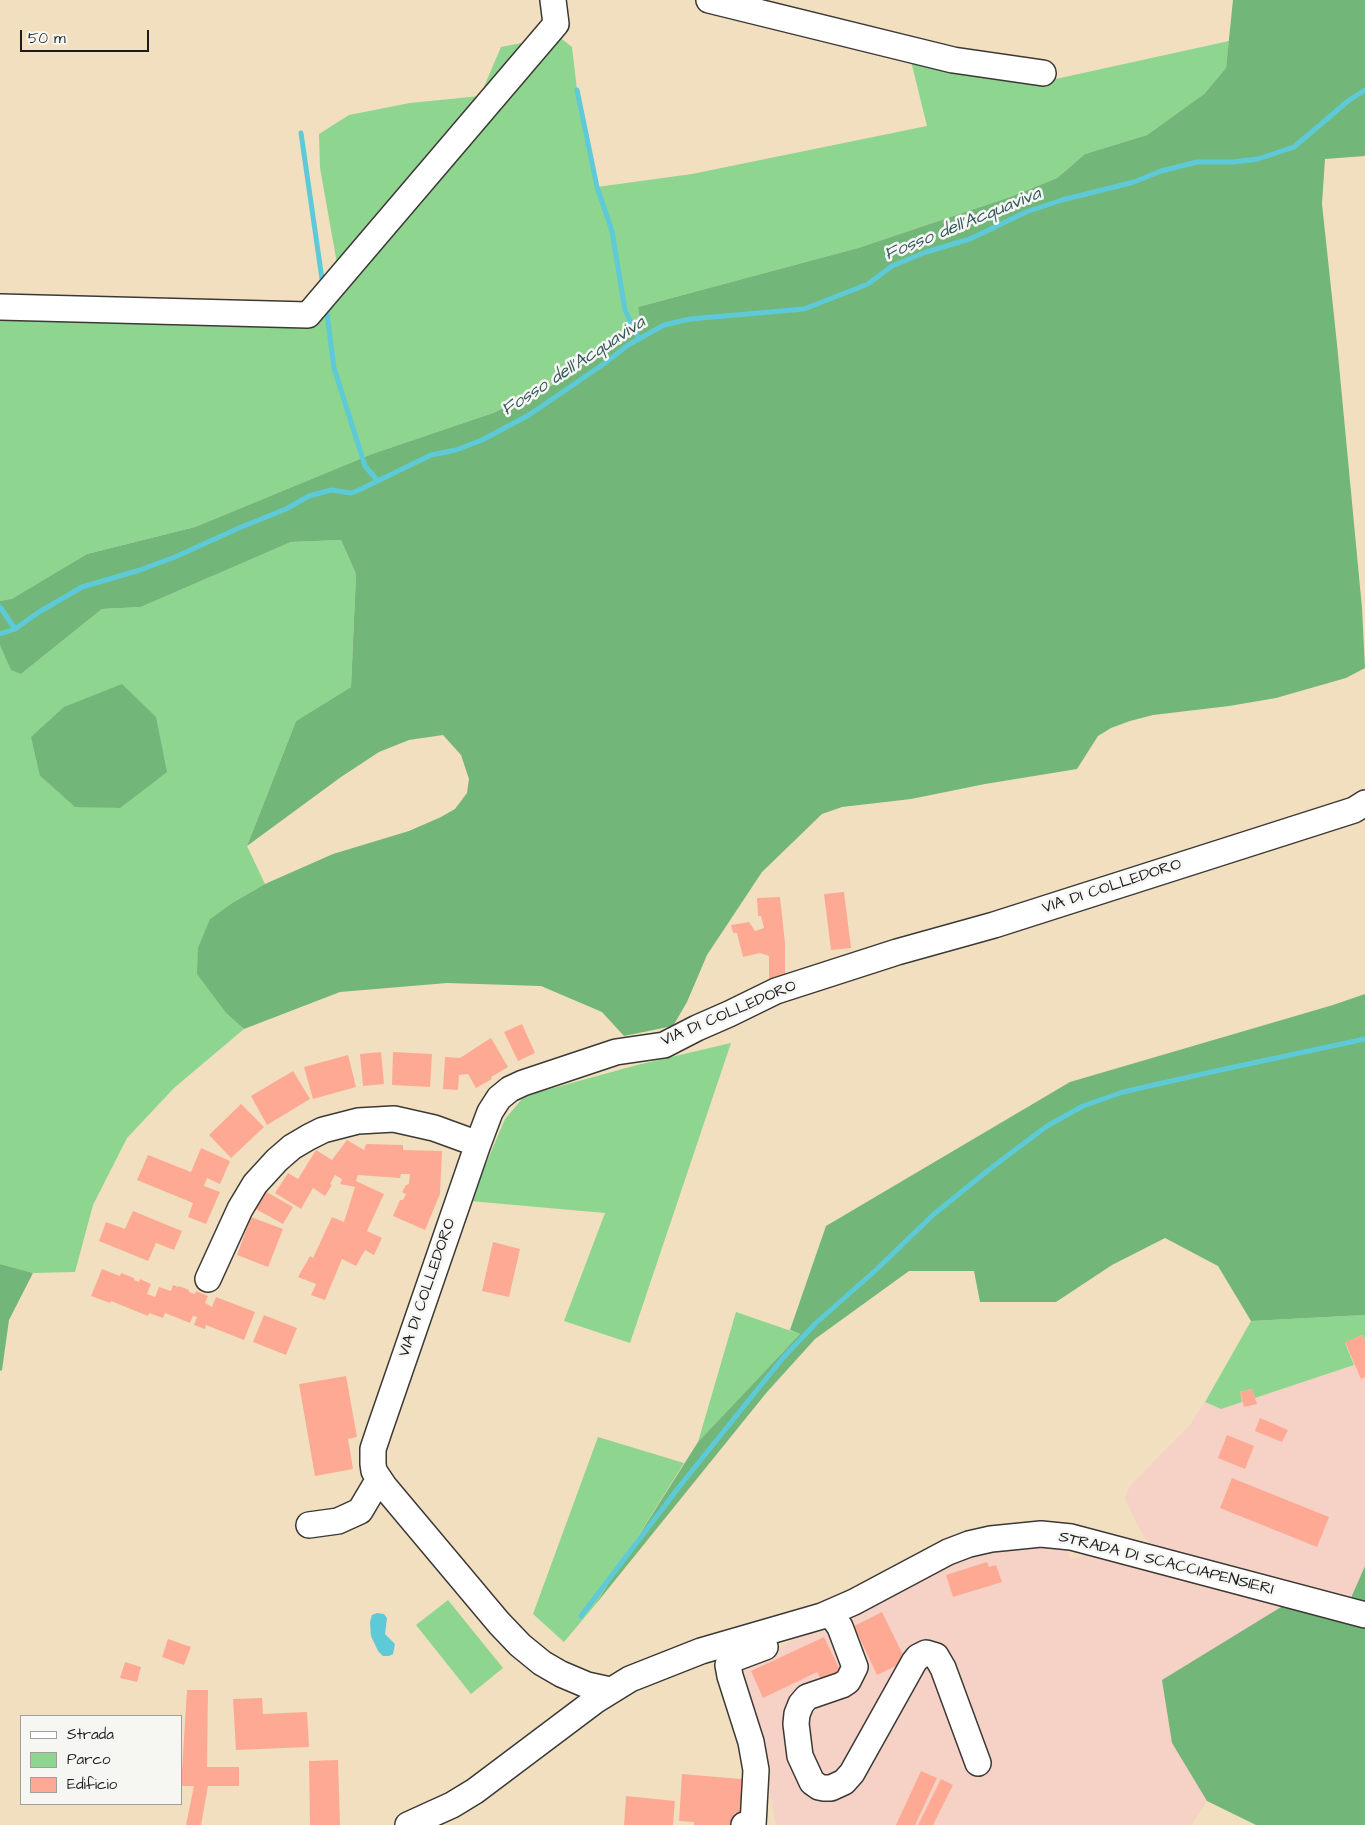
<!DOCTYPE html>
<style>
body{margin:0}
#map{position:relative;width:1365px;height:1825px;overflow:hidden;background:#f1dfc0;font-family:"Architects Daughter",sans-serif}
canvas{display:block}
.legend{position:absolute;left:20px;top:1715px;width:162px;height:90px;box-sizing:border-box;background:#f6f6f2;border:1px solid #9f9f9c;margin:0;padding:6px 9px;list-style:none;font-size:15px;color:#1c1c1c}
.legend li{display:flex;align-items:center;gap:10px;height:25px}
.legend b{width:25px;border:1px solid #9f9f9c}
.scale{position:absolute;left:20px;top:30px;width:129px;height:22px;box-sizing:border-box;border:2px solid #1c1c1c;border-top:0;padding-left:6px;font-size:15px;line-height:18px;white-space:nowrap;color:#1c1c1c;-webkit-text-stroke:4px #f6f6f2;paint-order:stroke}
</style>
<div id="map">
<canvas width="1365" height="1825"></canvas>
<ul class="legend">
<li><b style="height:6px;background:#fff"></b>Strada</li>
<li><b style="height:14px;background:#8ed590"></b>Parco</li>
<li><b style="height:14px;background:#fea994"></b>Edificio</li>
</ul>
<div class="scale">50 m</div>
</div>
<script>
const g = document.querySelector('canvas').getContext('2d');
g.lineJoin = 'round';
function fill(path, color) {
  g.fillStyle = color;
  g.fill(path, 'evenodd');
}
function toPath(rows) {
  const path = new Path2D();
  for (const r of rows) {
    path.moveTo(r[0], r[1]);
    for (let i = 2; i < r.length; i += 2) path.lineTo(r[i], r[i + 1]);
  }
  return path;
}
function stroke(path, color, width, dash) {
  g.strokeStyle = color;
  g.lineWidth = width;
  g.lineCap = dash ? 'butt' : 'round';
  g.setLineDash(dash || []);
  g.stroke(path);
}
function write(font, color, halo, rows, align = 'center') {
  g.font = font + ' "Architects Daughter",sans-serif';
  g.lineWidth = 5;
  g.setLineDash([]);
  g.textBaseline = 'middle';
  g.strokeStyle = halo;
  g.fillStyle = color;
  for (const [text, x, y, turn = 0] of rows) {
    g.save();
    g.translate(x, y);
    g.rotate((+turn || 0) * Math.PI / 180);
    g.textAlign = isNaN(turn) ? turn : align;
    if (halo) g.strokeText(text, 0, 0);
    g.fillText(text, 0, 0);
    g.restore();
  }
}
fill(toPath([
 [1362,1335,1365,1341,1365,1566,1350,1600,1155,1549,1147,1541,1135,1520,1125,1498,1128,1490,1132,1484,1190,1425,1205,1402,1221,1409,1240,1392,1252,1389,1255,1398,1354,1365,1345,1342],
 [1067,1543,1070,1559,1091,1553,1286,1604,1172,1743,1207,1801,1191,1825,776,1825,765,1766,735,1669,804,1635,822,1630,827,1633,852,1622,856,1614,954,1561,993,1549]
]), '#f6d1c5');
fill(toPath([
 [558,36,572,47,577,90,597,187,692,174,927,126,911,61,1042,82,1229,41,1226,68,1204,94,1147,135,1085,154,1057,178,1010,197,858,248,638,307,641,327,613,338,555,384,493,413,372,454,195,527,87,554,12,600,0,601,0,314,311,319,341,286,320,168,319,134,349,115,410,103,480,96,501,47],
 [341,540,356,574,351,687,296,721,247,846,265,884,232,903,210,919,227,1014,244,1029,174,1088,127,1138,93,1205,75,1272,33,1273,0,1264,0,645,21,674,102,609,141,607,291,542],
 [40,776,120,808,74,806],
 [731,1043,630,1343,564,1321,605,1213,470,1201,505,1119,522,1099,535,1093,637,1065],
 [736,1312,800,1334,698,1442],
 [1365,1315,1365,1341,1362,1335,1345,1343,1354,1365,1255,1398,1252,1389,1240,1392,1242,1402,1221,1409,1205,1402,1251,1321],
 [598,1437,684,1463,595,1605,564,1642,533,1614],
 [448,1600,503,1668,471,1694,416,1625]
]), '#8ed590');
fill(toPath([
 [1233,0,1365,0,1365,156,1325,159,1322,204,1337,344,1362,608,1365,668,1346,678,1276,698,1229,706,1153,715,1130,721,1111,728,1098,736,1077,769,985,784,911,799,842,807,822,814,762,872,707,955,687,1002,673,1026,624,1036,602,1012,541,986,447,983,340,992,244,1029,227,1014,197,974,198,948,210,919,232,903,265,884,333,854,409,831,441,817,455,809,467,793,469,779,461,755,443,735,409,740,379,752,341,777,247,846,296,721,351,687,356,574,341,540,291,542,141,607,102,609,21,674,11,670,0,645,0,601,12,599,87,554,195,527,372,454,493,413,555,384,613,338,641,327,638,307,858,248,1010,197,1057,178,1085,154,1147,135,1204,94,1226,68],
 [122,684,156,717,167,772,120,808,75,807,40,776,31,737,64,707],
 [1365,994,1365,1315,1251,1321,1218,1266,1165,1238,1112,1265,1056,1302,980,1302,974,1271,909,1271,815,1339,767,1392,595,1605,698,1442,800,1334,790,1330,826,1226,1070,1082,1333,1005],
 [0,1264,33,1273,9,1320,2,1370,0,1371],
 [1365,1566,1365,1604,1350,1600],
 [1286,1604,1365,1623,1365,1825,1256,1825,1207,1801,1172,1743,1162,1680]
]), '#72b67a');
fill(toPath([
 [377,1613,384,1614,387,1618,385,1634,395,1644,393,1654,389,1656,383,1656,378,1651,371,1636,370,1622,372,1615]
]), '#5ecad7');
stroke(toPath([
 [577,90,597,187,612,231,625,310,639,339],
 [301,133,323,286],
 [326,306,334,368,365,466,378,481],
 [0,607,15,629],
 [0,634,15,629,39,612,82,587,140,570,175,557,239,528,286,509,309,496,331,490,351,493,357,491,431,455,456,450,482,440,529,415,605,363,628,345,664,325,690,319,804,309,868,284,892,266,926,252,970,239,1026,212,1062,200,1134,182,1161,171,1197,162,1233,162,1258,159,1294,147,1348,101,1365,90],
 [581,1616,679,1487,782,1359,816,1323,877,1269,934,1214,991,1168,1047,1126,1083,1106,1123,1092,1211,1072,1365,1039]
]), '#5ecad7', 5);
fill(toPath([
 [844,892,851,948,831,950,824,894],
 [780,897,785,943,785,981,769,981,769,956,760,953,743,957,737,933,733,933,731,925,749,922,755,931,764,928,761,916,758,916,757,898],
 [522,1024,535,1053,518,1061,504,1032],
 [491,1038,508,1067,491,1077,492,1079,476,1088,468,1074,459,1075,458,1090,443,1089,445,1057,460,1058],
 [381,1052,384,1084,363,1086,360,1054],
 [393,1052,432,1054,430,1087,392,1085],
 [348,1055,356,1087,313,1099,304,1067],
 [293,1071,310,1099,267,1125,251,1096],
 [241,1104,264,1127,231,1158,209,1135],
 [347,1140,364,1150,366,1144,403,1145,403,1150,442,1151,440,1194,425,1230,393,1216,400,1200,403,1200,406,1194,402,1192,406,1185,409,1184,410,1174,401,1174,400,1178,358,1175,356,1181,384,1194,367,1231,382,1238,374,1255,365,1250,356,1266,342,1259,325,1300,311,1295,316,1284,298,1277,310,1256,313,1258,332,1217,344,1222,355,1187,340,1184,342,1179,335,1175,330,1184,332,1185,325,1196,313,1188,301,1209,275,1193,288,1173,298,1179,316,1150,332,1160],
 [201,1148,230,1161,220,1184,207,1178,204,1186,220,1192,206,1224,188,1217,193,1203,137,1180,148,1155,191,1172],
 [263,1190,293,1207,283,1224,254,1208],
 [133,1211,182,1231,174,1250,156,1243,148,1261,99,1241,106,1222,125,1229],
 [251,1217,283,1229,268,1267,237,1255],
 [493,1242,520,1249,509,1297,482,1291],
 [102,1269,120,1276,121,1273,134,1278,134,1280,139,1282,140,1279,151,1284,147,1294,155,1297,159,1287,171,1291,173,1285,178,1287,179,1286,189,1290,189,1292,195,1294,196,1291,208,1296,205,1303,212,1307,216,1297,255,1312,244,1340,206,1325,205,1329,194,1325,197,1317,193,1316,190,1323,165,1313,163,1318,149,1313,148,1316,111,1301,110,1303,91,1296],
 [264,1315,297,1328,286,1355,253,1342],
 [1362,1335,1365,1341,1365,1377,1361,1379,1345,1342],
 [346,1376,357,1437,348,1439,353,1469,315,1476,299,1384],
 [1252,1389,1257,1404,1244,1407,1240,1392],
 [1260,1418,1288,1430,1282,1442,1255,1431],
 [1227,1435,1254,1446,1245,1469,1218,1458],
 [1232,1478,1329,1517,1317,1547,1220,1508],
 [987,1562,989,1567,996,1565,1002,1582,953,1597,946,1575],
 [882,1612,906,1661,877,1675,854,1626],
 [824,1637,840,1670,821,1680,817,1672,763,1698,751,1671],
 [168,1639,191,1647,184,1665,162,1657],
 [125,1662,141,1667,137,1682,120,1678],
 [187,1690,208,1690,207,1767,239,1767,239,1786,208,1786,201,1825,186,1825,194,1786,181,1786],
 [262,1698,263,1714,307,1712,309,1747,236,1750,233,1699],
 [338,1760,340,1825,310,1825,309,1761],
 [921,1771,937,1778,915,1825,896,1825],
 [682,1774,753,1780,751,1814,735,1813,734,1825,694,1825,694,1822,679,1821],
 [941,1779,953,1785,933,1825,918,1825],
 [626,1796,675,1801,673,1825,624,1825]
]), '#fea994');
const minor = toPath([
 [709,0,953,60,1043,73],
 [0,307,308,315,556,24,553,0],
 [208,1279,240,1209,255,1184,277,1160,292,1147,309,1137,323,1130,358,1121,394,1119,434,1128,478,1144],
 [309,1525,338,1521,360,1511,379,1479],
 [830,1613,840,1627,855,1667,848,1681,842,1685,807,1697,801,1704,797,1714,796,1724,800,1756,812,1782,819,1787,824,1788,831,1788,844,1782,852,1773,914,1662,918,1657,926,1653,936,1656,943,1668,978,1763],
 [610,1690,587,1685,561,1674,542,1663,520,1645,499,1623,384,1486,374,1471,373,1464,373,1449,379,1431,478,1144,490,1112,499,1098,510,1089,523,1083,616,1052,664,1045,697,1028,729,1014,776,991,897,952,994,925,1354,810,1365,803],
 [408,1825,452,1805,475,1791,596,1700,630,1679,701,1651,822,1616,854,1602,948,1552,969,1544,991,1539,1041,1534,1071,1537,1365,1615],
 [744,1825,753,1825,756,1770,751,1742,730,1676,728,1665,733,1659,765,1647]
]);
stroke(minor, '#3c3935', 28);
stroke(minor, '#fff', 25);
write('16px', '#1c1c1c', '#f6f6f2', [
 ["VIA DI COLLEDORO",1112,887,-18],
 ["VIA DI COLLEDORO",729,1014,-23],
 ["VIA DI COLLEDORO",428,1288,-71],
 ["STRADA DI SCACCIAPENSIERI",1166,1564,14]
]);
write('italic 18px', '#33595d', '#f6f6f2', [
 ["Fosso dell'Acquaviva",963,225,-22],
 ["Fosso dell'Acquaviva",574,367,-33]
]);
</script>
